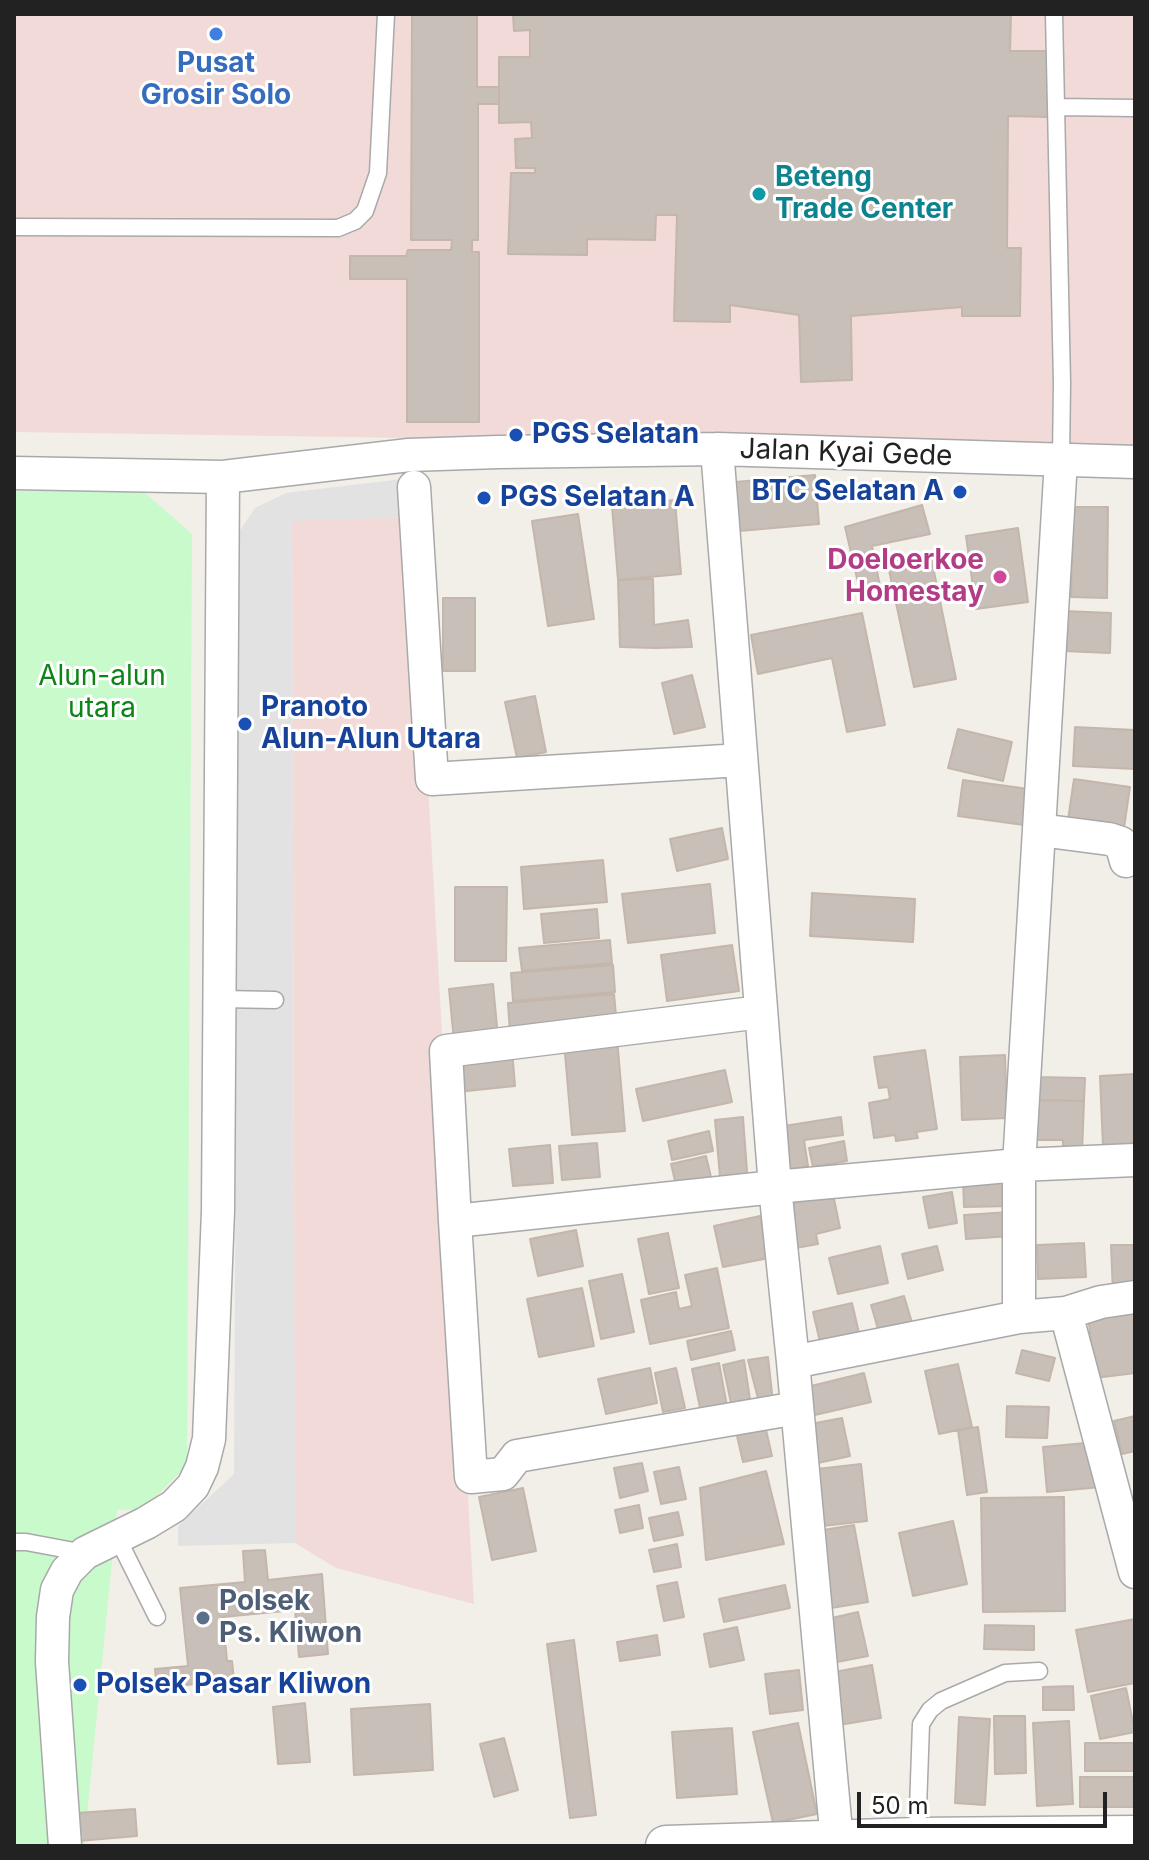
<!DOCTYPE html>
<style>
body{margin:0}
#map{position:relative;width:1149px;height:1860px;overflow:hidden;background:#f2efe9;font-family:Inter,sans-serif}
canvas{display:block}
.frame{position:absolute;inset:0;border:16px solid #222;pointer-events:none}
.scale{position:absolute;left:857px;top:1792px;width:250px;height:36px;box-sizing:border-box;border:4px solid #222;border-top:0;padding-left:10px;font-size:24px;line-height:28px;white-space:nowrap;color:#222;-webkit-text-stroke:6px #fff;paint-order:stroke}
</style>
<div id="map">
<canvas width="1149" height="1860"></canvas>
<div class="frame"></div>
<div class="scale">50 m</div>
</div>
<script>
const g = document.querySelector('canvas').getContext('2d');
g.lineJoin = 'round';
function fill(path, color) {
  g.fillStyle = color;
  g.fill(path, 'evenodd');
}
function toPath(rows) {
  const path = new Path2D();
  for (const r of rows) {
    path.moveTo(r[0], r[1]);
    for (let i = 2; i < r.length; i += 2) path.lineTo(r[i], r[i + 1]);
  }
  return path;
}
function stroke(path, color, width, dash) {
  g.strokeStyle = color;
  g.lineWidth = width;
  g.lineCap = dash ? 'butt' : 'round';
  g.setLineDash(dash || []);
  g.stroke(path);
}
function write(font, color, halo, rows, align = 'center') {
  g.font = font + ' Inter,sans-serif';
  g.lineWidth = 6;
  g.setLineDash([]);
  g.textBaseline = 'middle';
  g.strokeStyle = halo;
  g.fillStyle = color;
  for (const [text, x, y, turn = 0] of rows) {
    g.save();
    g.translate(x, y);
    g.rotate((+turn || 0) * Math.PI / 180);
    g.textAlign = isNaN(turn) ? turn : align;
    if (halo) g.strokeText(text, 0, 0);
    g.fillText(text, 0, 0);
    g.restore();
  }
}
fill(toPath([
 [14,14,1135,14,1135,449,14,432],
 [413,517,474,1604,336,1568,295,1543,292,520]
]), '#f2dad9');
fill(toPath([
 [14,491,143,491,192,534,187,1465,144,1509,117,1510,84,1846,14,1846]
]), '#c8facc');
fill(toPath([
 [411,478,413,517,292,521,295,1543,178,1546,178,1526,234,1474,239,532,255,508,286,493]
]), '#e2e2e2');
const building = toPath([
 [412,14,477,14,477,87,499,87,499,104,478,104,478,240,472,240,472,252,479,252,479,422,407,422,407,279,350,279,350,256,406,256,408,250,451,250,452,240,411,240,412,14],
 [513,14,1011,14,1010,51,1048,51,1048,117,1008,116,1007,248,1021,248,1020,316,962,316,962,307,851,316,852,380,801,382,799,315,730,305,730,322,674,321,677,215,656,215,655,240,587,239,587,255,508,254,511,173,535,173,535,168,516,168,515,139,532,138,531,122,499,123,499,57,530,57,530,30,514,31,513,14],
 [815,475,819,524,728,532,724,483,815,475],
 [675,500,681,574,618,580,612,506,675,500],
 [922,505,930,534,872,546,880,586,860,591,845,527,922,505],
 [1073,507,1108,507,1107,598,1071,597,1073,507],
 [578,514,594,619,548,626,532,521,578,514],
 [1018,528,1028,602,976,609,966,536,1018,528],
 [930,552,956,679,914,687,887,561,930,552],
 [653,579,654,625,688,620,692,647,655,648,620,647,618,580,653,579],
 [443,598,475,598,475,671,443,671,443,598],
 [1064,611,1111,613,1110,653,1063,651,1064,611],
 [862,613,885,725,847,732,832,658,758,674,751,635,862,613],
 [692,675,705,727,674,734,662,683,692,675],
 [535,696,546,752,517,758,505,702,535,696],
 [1075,727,1135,730,1135,769,1073,766,1075,727],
 [958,729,1012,742,1003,781,948,768,958,729],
 [1074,779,1130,787,1124,828,1068,820,1074,779],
 [963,780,1036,790,1031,826,958,816,963,780],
 [722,828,728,859,677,871,670,839,722,828],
 [603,860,607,902,524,909,521,867,603,860],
 [710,884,715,933,628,943,622,894,710,884],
 [455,887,507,887,506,961,455,961,455,887],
 [812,893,915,899,913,942,810,936,812,893],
 [597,909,599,938,544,943,541,914,597,909],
 [610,940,612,963,522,971,519,948,610,940],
 [732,945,739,991,667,1001,661,955,732,945],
 [613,965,615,992,513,1001,511,973,613,965],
 [493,984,498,1037,454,1041,449,989,493,984],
 [614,994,617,1026,510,1034,508,1003,614,994],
 [617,1038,625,1131,572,1135,564,1042,617,1038],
 [512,1049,515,1086,457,1092,453,1056,512,1049],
 [925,1050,937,1129,916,1132,918,1138,896,1141,895,1135,874,1138,869,1103,890,1099,888,1087,879,1088,874,1057,925,1050],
 [1005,1055,1007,1118,962,1120,960,1057,1005,1055],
 [725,1070,732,1102,643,1121,636,1089,725,1070],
 [1135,1074,1135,1145,1103,1147,1100,1076,1135,1074],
 [1038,1077,1085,1078,1084,1101,1037,1100,1038,1077],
 [1037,1100,1084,1101,1082,1153,1063,1153,1063,1140,1036,1140,1037,1100],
 [743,1117,748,1185,721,1188,715,1120,743,1117],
 [841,1117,843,1135,804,1140,808,1166,790,1169,784,1126,841,1117],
 [709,1131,713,1151,672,1160,668,1141,709,1131],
 [844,1141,847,1161,813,1167,809,1148,844,1141],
 [597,1143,600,1177,562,1180,559,1146,597,1143],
 [550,1145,553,1183,513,1186,509,1149,550,1145],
 [706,1156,711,1177,676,1185,671,1164,706,1156],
 [1011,1178,1012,1206,964,1207,963,1180,1011,1178],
 [952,1192,957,1223,929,1228,923,1197,952,1192],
 [833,1194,840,1228,816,1234,818,1244,796,1248,786,1205,833,1194],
 [1010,1212,1012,1236,966,1239,964,1215,1010,1212],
 [760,1216,769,1258,723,1267,714,1226,760,1216],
 [576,1230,583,1266,538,1276,530,1239,576,1230],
 [668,1233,679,1288,649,1294,638,1239,668,1233],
 [1084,1243,1086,1277,1038,1279,1037,1245,1084,1243],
 [1111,1245,1135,1245,1135,1292,1113,1293,1111,1245],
 [880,1246,888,1283,838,1294,829,1258,880,1246],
 [937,1246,943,1270,908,1279,902,1254,937,1246],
 [717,1268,729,1328,650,1344,641,1300,676,1292,679,1309,692,1306,685,1275,717,1268],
 [622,1274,634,1332,601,1339,589,1281,622,1274],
 [582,1288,594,1346,539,1357,527,1299,582,1288],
 [904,1296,913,1326,880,1336,871,1305,904,1296],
 [852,1303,859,1333,820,1342,813,1312,852,1303],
 [1135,1305,1135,1373,1095,1378,1088,1315,1135,1305],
 [731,1331,735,1350,691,1360,687,1341,731,1331],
 [1022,1350,1055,1358,1049,1381,1016,1373,1022,1350],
 [768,1357,773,1402,760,1406,748,1360,768,1357],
 [744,1360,751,1406,732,1408,723,1365,744,1360],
 [719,1363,728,1411,701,1413,692,1369,719,1363],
 [958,1364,972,1427,939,1434,925,1371,958,1364],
 [650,1368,657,1403,606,1414,598,1379,650,1368],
 [676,1368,685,1408,663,1412,655,1373,676,1368],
 [864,1373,871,1402,815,1415,807,1387,864,1373],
 [1007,1406,1049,1407,1047,1438,1006,1437,1007,1406],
 [1135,1416,1135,1451,1122,1454,1114,1421,1135,1416],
 [842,1418,850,1456,809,1465,800,1426,842,1418],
 [764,1421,772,1456,743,1462,735,1427,764,1421],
 [978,1427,987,1492,967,1495,958,1430,978,1427],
 [1096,1442,1101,1487,1047,1492,1043,1447,1096,1442],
 [642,1463,648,1491,620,1498,614,1468,642,1463],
 [861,1464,867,1521,814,1527,808,1470,861,1464],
 [679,1467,686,1499,661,1504,654,1472,679,1467],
 [766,1471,784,1544,706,1560,700,1488,766,1471],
 [523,1488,536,1551,492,1560,479,1497,523,1488],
 [1064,1497,1065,1611,983,1612,981,1498,1064,1497],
 [639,1505,643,1528,620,1533,615,1510,639,1505],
 [678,1512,683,1535,654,1541,649,1518,678,1512],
 [953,1521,967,1584,913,1596,899,1533,953,1521],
 [854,1525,868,1602,831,1608,817,1531,854,1525],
 [677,1544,681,1567,654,1572,649,1550,677,1544],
 [265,1550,268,1580,322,1574,328,1654,299,1657,295,1610,223,1617,227,1661,232,1661,234,1680,157,1688,155,1669,188,1666,180,1588,245,1582,243,1551,265,1550],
 [677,1582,684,1617,664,1621,657,1586,677,1582],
 [785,1585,790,1608,724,1622,719,1599,785,1585],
 [858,1612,868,1656,832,1663,823,1620,858,1612],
 [1135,1619,1135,1683,1088,1692,1076,1630,1135,1619],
 [985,1625,1034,1626,1034,1650,984,1649,985,1625],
 [737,1627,744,1660,710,1667,704,1634,737,1627],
 [657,1635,660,1655,620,1661,617,1642,657,1635],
 [574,1640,596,1815,570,1818,547,1644,574,1640],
 [872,1665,881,1718,839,1725,829,1673,872,1665],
 [799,1670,803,1710,770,1714,765,1674,799,1670],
 [1073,1686,1074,1710,1043,1710,1043,1687,1073,1686],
 [1126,1688,1135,1732,1100,1739,1091,1696,1126,1688],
 [305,1703,310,1762,278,1764,273,1707,305,1703],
 [430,1704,433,1770,354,1775,351,1709,430,1704],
 [994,1716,1025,1716,1026,1773,995,1774,994,1716],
 [959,1717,990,1719,985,1805,955,1803,959,1717],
 [1069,1721,1073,1804,1037,1806,1033,1723,1069,1721],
 [798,1723,817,1814,773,1823,753,1732,798,1723],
 [732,1728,737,1794,677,1798,672,1732,732,1728],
 [504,1738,518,1790,494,1797,480,1744,504,1738],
 [1085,1743,1135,1743,1135,1771,1085,1771,1085,1743],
 [1080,1777,1135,1777,1135,1807,1080,1807,1080,1777],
 [135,1809,137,1836,78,1841,76,1813,135,1809]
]);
fill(building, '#c7bfb8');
stroke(building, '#c4b6ab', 2);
const service = toPath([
 [1054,14,1062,383,1061,460],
 [1056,107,1135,108],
 [14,227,338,228,355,221,365,211,378,173,386,14],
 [221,999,275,1000],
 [117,1537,157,1617],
 [14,1542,26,1542,85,1553],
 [917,1837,921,1724,930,1710,941,1701,1005,1673,1039,1671]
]);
const minor = toPath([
 [717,449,775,1187,793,1362,837,1842],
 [1061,460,1019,1165,1019,1317,1066,1313,1101,1302,1135,1297],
 [14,473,223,477,409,455,498,452,717,449,1135,462],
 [414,487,432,779,741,760],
 [1040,830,1109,839,1121,843,1126,861],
 [761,1012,446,1051,455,1221,471,1477,503,1474,517,1456,797,1408],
 [455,1221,775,1187,1019,1165,1135,1160],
 [1066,1313,1135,1572],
 [793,1362,1019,1317],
 [65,1846,52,1662,53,1617,57,1590,67,1571,85,1553,146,1523,174,1506,193,1486,202,1467,209,1439,218,1211,223,477]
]);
const tertiary = toPath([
 [666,1846,917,1838,1135,1836]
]);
stroke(service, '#a9a9a9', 19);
stroke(minor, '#a9a9a9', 35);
stroke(tertiary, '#a9a9a9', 43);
stroke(service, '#fff', 16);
stroke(minor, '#fff', 32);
stroke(tertiary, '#fff', 40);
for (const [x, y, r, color] of [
 [216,34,8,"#3f7fe0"],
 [759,194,8,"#0f9aa8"],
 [516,435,8,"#1a4fb4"],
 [960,492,8,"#1a4fb4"],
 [484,498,8,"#1a4fb4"],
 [1000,577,8,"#d1479c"],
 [245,724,8,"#1a4fb4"],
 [203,1618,8,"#5c6f8a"],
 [80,1685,8,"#1a4fb4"]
]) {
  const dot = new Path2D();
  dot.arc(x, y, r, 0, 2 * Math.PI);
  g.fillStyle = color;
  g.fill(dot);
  stroke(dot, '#fff', 3);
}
write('bold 28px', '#366cbe', '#fff', [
 ["Pusat",216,64],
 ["Grosir Solo",216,96]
]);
write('bold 28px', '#0d838f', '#fff', [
 ["Beteng",775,178],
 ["Trade Center",775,210]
], 'left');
write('bold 28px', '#164399', '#fff', [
 ["PGS Selatan",532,435],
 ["BTC Selatan A",944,492,"right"],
 ["PGS Selatan A",500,498],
 ["Pranoto",261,708],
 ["Alun-Alun Utara",261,740],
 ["Polsek Pasar Kliwon",96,1685]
], 'left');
write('28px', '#222', '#fff', [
 ["Jalan Kyai Gede",846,453,2]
]);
write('bold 28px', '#b23c85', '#fff', [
 ["Doeloerkoe",984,561],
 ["Homestay",984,593]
], 'right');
write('28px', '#0c8416', '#fff', [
 ["Alun-alun",102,677],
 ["utara",102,709]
]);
write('bold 28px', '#4e5e75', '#fff', [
 ["Polsek",219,1602],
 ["Ps. Kliwon",219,1634]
], 'left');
</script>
